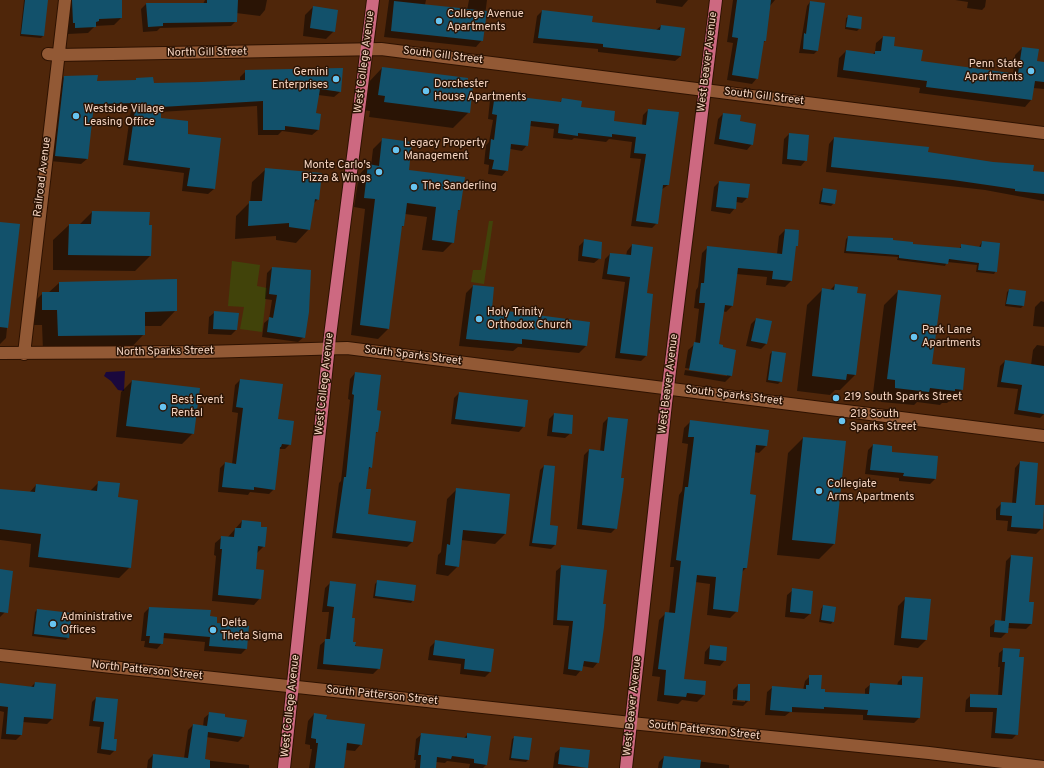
<!DOCTYPE html>
<style>
body{margin:0}
canvas{display:block;background:#4f260a}
</style>
<canvas width="1044" height="768"></canvas>
<script>
const g = document.querySelector('canvas').getContext('2d');
g.lineJoin = 'round';
function fill(path, color) {
  g.fillStyle = color;
  g.fill(path, 'evenodd');
}
function toPath(rows) {
  const path = new Path2D();
  for (const r of rows) {
    path.moveTo(r[0], r[1]);
    for (let i = 2; i < r.length; i += 2) path.lineTo(r[i], r[i + 1]);
  }
  return path;
}
function stroke(path, color, width, dash) {
  g.strokeStyle = color;
  g.lineWidth = width;
  g.lineCap = dash ? 'butt' : 'round';
  g.setLineDash(dash || []);
  g.stroke(path);
}
function write(font, color, halo, rows, align = 'center') {
  g.font = font + ' Overpass,sans-serif';
  g.lineWidth = 3;
  g.setLineDash([]);
  g.textBaseline = 'middle';
  g.strokeStyle = halo;
  g.fillStyle = color;
  for (const [text, x, y, turn = 0] of rows) {
    g.save();
    g.translate(x, y);
    g.rotate((+turn || 0) * Math.PI / 180);
    g.textAlign = isNaN(turn) ? turn : align;
    if (halo) g.strokeText(text, 0, 0);
    g.fillText(text, 0, 0);
    g.restore();
  }
}
fill(toPath([
 [489,221,493,221,484,284,471,282,473,270,481,270],
 [232,261,260,265,257,286,267,288,262,332,240,329,244,307,228,306]
]), '#41430a');
fill(toPath([
 [125,371,124,391,118,390,111,381,104,376,106,372]
]), '#1a083d');
fill(toPath([
 [24,0,47,0,43,36,41,38,20,36],
 [70,0,121,0,121,18,114,25,95,26,88,33,68,34,68,29,66,30],
 [205,0,267,0,265,10,260,16,236,13,236,21,231,26,160,28,157,31,143,32,141,9,146,4,203,4],
 [389,0,426,0,425,5,467,10,469,0,487,0,482,40,476,47,384,37],
 [656,0,688,0,682,7,656,3],
 [733,0,775,0,769,7,765,41,762,44,757,78,752,84,727,80,733,43,727,42],
 [955,0,986,0,985,7,982,10,967,8,968,2],
 [810,2,818,50,814,54,799,53,807,6],
 [313,7,334,31,326,39,303,36,305,15],
 [542,11,591,23,656,30,661,26,681,56,675,61,598,52,598,49,533,43,537,16],
 [849,16,860,28,857,31,845,29,846,18],
 [883,37,893,47,920,62,1013,74,1015,55,1022,48,1036,62,1044,63,1044,89,1033,88,1031,100,1025,107,919,93,920,88,837,77,839,58,846,51,872,55,875,52,876,43],
 [382,68,466,86,469,112,453,128,369,117,370,111,363,110,367,84],
 [246,71,340,92,334,97,318,95,315,114,318,130,312,135,282,131,278,135,258,135,257,106,160,112,160,119,187,135,214,189,208,194,182,191,184,173,123,165,131,109,93,109,87,159,81,164,50,161,58,83,64,77,96,82,134,81,137,79,153,84,240,81,240,77],
 [495,95,559,103,562,100,613,122,642,125,643,115,648,110,668,185,661,190,657,223,652,228,631,226,641,159,630,158,632,142,609,139,606,142,574,138,572,140,553,138,554,129,530,126,527,145,522,151,510,149,507,170,502,176,488,174,489,165,484,164,486,145,489,142,493,120,488,119,490,100],
 [723,114,739,122,752,144,747,150,714,144,718,119],
 [789,134,806,160,801,166,782,164,784,139],
 [834,138,1044,173,1044,201,985,190,826,172,829,144],
 [383,139,408,170,459,210,456,212,453,242,443,252,422,250,427,217,405,214,404,225,401,228,388,329,378,339,351,335,365,209,354,207,359,175,368,165,371,166,373,149],
 [266,169,318,199,313,204,309,229,296,243,276,240,276,236,235,239,236,216,250,202,252,182],
 [719,182,747,198,742,203,736,202,735,208,730,214,711,211,714,187],
 [823,189,834,203,831,206,819,204,821,191],
 [92,212,148,226,150,256,135,271,53,270,53,240,69,225,79,225],
 [0,223,18,225,6,338,0,344],
 [785,230,797,245,794,248,791,281,785,287,766,285,767,277,736,274,732,306,726,312,723,311,718,345,731,376,725,382,684,375,685,370,727,376,727,374,685,368,688,350,695,344,699,309,694,308,696,290,698,287,702,253,708,247,777,254,779,236],
 [848,237,892,239,891,241,912,245,959,249,962,245,979,247,982,242,996,271,994,274,976,272,977,265,947,262,945,266,897,260,898,257,844,253,846,239],
 [585,240,600,258,594,263,578,261,579,246],
 [632,245,646,294,646,356,641,361,615,358,625,282,602,279,605,259,610,254,626,256,627,251],
 [272,268,304,337,298,342,262,337,264,323,269,319,272,300,265,299,267,273],
 [176,280,176,310,161,326,144,326,144,334,129,350,43,351,42,325,27,325,27,309,43,293,48,293,59,283],
 [835,285,855,375,840,390,835,390,830,395,797,391,807,305,823,289,830,290],
 [473,286,491,309,586,346,579,353,518,347,513,351,459,346,466,293],
 [1009,290,1023,306,1021,308,1005,306,1007,292],
 [898,291,931,365,962,389,947,403,942,403,940,405,917,402,914,405,881,402,882,394,873,393,884,305],
 [1041,301,1044,302,1044,327,1033,326,1035,307],
 [215,312,238,314,236,330,231,335,208,334,209,317],
 [756,319,766,344,761,349,746,346,751,324],
 [1037,345,1044,346,1044,414,1040,418,1014,414,1018,389,997,387,1000,366,1005,361,1031,365,1033,350],
 [772,352,781,381,778,384,766,382,770,354],
 [355,373,376,411,377,432,375,434,371,467,367,471,365,490,366,515,412,542,407,547,332,538,339,483,341,481,350,400,348,399,350,379],
 [240,380,277,420,290,444,285,449,278,449,274,489,269,494,250,492,248,495,218,492,220,468,225,463,232,464,238,413,232,412,235,385],
 [132,381,193,433,182,444,116,437,121,392],
 [459,393,524,426,519,432,451,424,454,398],
 [554,414,571,433,565,438,547,436,549,419],
 [608,418,616,528,611,533,577,529,584,455,589,450,600,452,603,423],
 [691,421,766,446,759,453,754,452,749,495,746,568,742,572,737,611,730,618,707,615,710,584,695,582,683,680,705,682,704,695,697,702,682,700,678,704,657,701,660,677,652,676,659,620,666,613,669,613,674,567,670,567,679,495,682,491,688,444,682,443,684,428],
 [803,438,834,544,819,559,777,555,788,453],
 [873,445,890,453,937,457,935,479,930,484,899,481,899,478,865,474,868,450],
 [1020,462,1042,528,1036,534,1007,531,1008,521,996,520,996,509,1002,503,1012,504,1015,468],
 [544,466,549,526,557,527,555,545,551,549,529,546,540,470],
 [99,482,117,498,130,567,119,578,29,567,31,544,0,540,0,490,29,493,36,485,90,491],
 [457,489,509,495,505,534,495,544,461,540,458,566,448,576,436,574,438,555,441,552,447,499],
 [242,521,264,546,257,553,255,570,260,598,254,605,212,601,216,556,214,555,215,543,222,537,228,537],
 [1011,556,1028,603,1031,624,1026,629,1007,628,1007,632,1001,638,990,637,990,627,996,622,1001,622,1006,561],
 [562,566,602,605,598,662,593,668,582,666,581,670,576,676,563,674,569,626,553,625,556,571],
 [0,570,7,610,0,617],
 [331,582,350,618,352,642,379,668,373,674,317,669,320,645,326,640,329,612,322,612,325,588],
 [377,582,413,600,411,603,373,598,375,584],
 [793,590,812,592,810,614,804,619,785,617,787,595],
 [906,598,926,640,918,648,894,645,898,606],
 [823,606,833,621,831,624,819,622,821,609],
 [149,608,209,617,246,649,241,654,204,651,205,642,163,638,162,643,157,649,144,647,145,641,141,641,144,613],
 [37,610,68,638,66,640,32,636,35,612],
 [435,642,490,672,485,677,460,674,461,664,428,660,430,647],
 [710,646,725,660,720,666,704,664,705,652],
 [1004,649,1017,734,1012,739,991,738,993,712,965,712,966,700,971,695,998,696,1000,667,998,667,999,653],
 [810,676,824,693,865,695,865,689,871,684,897,686,898,682,903,677,922,678,919,718,914,723,863,720,863,715,790,712,785,716,765,715,767,692,773,687,803,690,805,681],
 [35,683,52,719,47,724,22,722,21,735,16,740,1,739,4,712,0,711,0,684,31,687],
 [738,685,749,700,743,706,732,705,733,701,745,702,745,700,733,699,733,690],
 [96,698,113,739,115,750,110,755,97,753,100,727,89,726,92,702],
 [210,713,224,718,243,737,238,742,206,737,203,760,249,765,249,768,147,768,148,760,153,755,184,758,188,730,193,725,203,726,204,718],
 [314,714,361,744,355,751,345,750,343,768,309,768,312,749,310,749,310,745,305,744,308,721],
 [422,734,463,739,468,734,486,765,483,768,469,768,470,764,447,761,445,763,436,762,435,768,415,768,416,760,414,760,416,739],
 [515,737,531,739,528,760,526,762,509,760,512,739],
 [561,748,587,767,553,768,555,753],
 [664,757,729,765,729,768,658,768,659,762]
]), '#0007');
fill(toPath([
 [25,0,48,0,44,36,21,34],
 [72,0,122,0,122,18,99,19,99,21,96,22,96,27,75,28,75,23,73,23],
 [207,0,238,0,237,22,163,23,163,26,148,27,146,3,207,3],
 [737,0,771,0,766,41,764,41,758,79,732,75,738,38,732,37],
 [394,1,487,11,483,41,391,31],
 [810,1,825,3,818,51,803,49,804,33,806,34],
 [313,6,338,10,335,32,310,28],
 [542,10,593,16,592,22,660,30,661,25,685,28,681,56,603,47,603,44,538,38],
 [848,15,862,17,861,29,846,27],
 [883,36,895,37,894,46,923,50,921,61,1018,74,1022,47,1039,49,1037,61,1044,62,1044,82,1035,81,1032,100,926,87,927,81,843,70,846,50,875,54,875,51,881,51],
 [382,67,468,78,467,85,473,86,470,113,384,102,385,96,378,95],
 [343,68,341,92,320,89,316,113,321,114,319,130,285,126,285,130,263,130,263,101,161,107,161,118,188,121,188,134,221,138,215,189,187,186,190,168,128,160,136,103,94,104,88,159,55,156,64,76,98,75,97,81,136,80,136,78,153,77,154,83,201,82,245,80,245,70],
 [495,94,561,102,562,98,582,101,581,107,615,111,614,121,646,125,648,109,679,112,669,185,663,185,658,224,636,221,646,154,634,153,636,137,612,134,612,137,578,133,578,136,558,133,559,124,531,121,528,146,511,144,508,171,492,169,494,160,489,159,491,139,494,140,497,115,492,114],
 [723,113,741,115,740,121,756,124,753,145,719,139],
 [789,133,809,135,807,161,787,159],
 [834,137,929,147,928,152,993,162,1034,165,1033,171,1044,172,1044,194,1015,191,1015,189,953,180,831,167],
 [382,138,412,142,409,170,465,177,460,210,458,210,454,243,432,240,436,207,407,203,404,226,402,226,389,329,360,325,375,199,364,198,368,164,379,166],
 [265,168,322,173,319,200,315,199,310,230,289,227,289,223,248,226,249,201,262,201],
 [719,181,750,184,748,198,737,197,736,209,716,207],
 [823,188,837,190,835,204,821,202],
 [92,211,150,212,149,225,152,225,151,256,68,255,69,224,91,224],
 [0,222,20,224,8,328,0,327],
 [785,229,799,230,798,246,796,246,792,281,772,279,773,271,738,268,733,306,725,305,719,344,723,345,723,347,736,350,732,376,689,370,694,342,700,343,705,303,699,303,701,283,704,283,707,246,782,254],
 [848,236,893,238,893,240,913,242,913,244,961,248,961,244,981,247,982,241,1000,243,997,272,978,270,979,263,949,259,948,264,899,258,899,255,846,251],
 [584,239,602,242,601,259,582,256],
 [632,244,653,247,647,293,653,294,647,356,620,353,630,277,607,274,610,253,631,255],
 [272,267,311,270,309,312,305,338,267,332,269,317,273,318,277,295,269,294],
 [177,279,177,311,145,312,145,335,58,336,57,310,42,310,42,292,59,292,59,282],
 [835,284,858,287,857,293,866,294,856,375,847,374,846,380,812,376,822,288,834,290],
 [473,285,494,287,492,309,590,322,587,346,522,339,522,344,466,339],
 [1009,289,1026,291,1024,306,1006,304],
 [898,290,941,295,932,364,965,368,963,390,955,389,955,391,930,388,929,392,895,388,895,380,887,379],
 [214,311,239,313,237,330,213,329],
 [756,318,772,321,767,344,751,341],
 [772,351,786,353,782,382,768,380],
 [1005,360,1044,366,1044,414,1018,410,1022,385,1001,382],
 [355,372,381,375,377,410,381,411,378,432,376,432,372,468,369,467,366,489,371,489,368,514,416,521,413,542,336,533,344,477,346,477,354,395,352,394],
 [240,379,283,384,278,419,294,421,291,445,282,444,281,447,280,447,275,490,254,487,254,490,222,487,225,462,236,464,243,408,236,407],
 [132,380,200,388,194,434,126,426],
 [459,392,528,400,525,427,455,419],
 [554,413,573,415,572,434,552,432],
 [608,417,628,419,621,478,624,478,623,488,617,529,582,525,589,449,604,451],
 [690,420,769,430,767,446,756,445,750,494,756,495,747,568,743,568,738,612,713,609,716,577,697,575,684,679,706,681,705,695,687,693,686,697,664,695,666,670,658,669,665,612,675,613,681,561,676,560,685,487,688,487,694,437,688,437],
 [803,437,846,441,835,544,792,540],
 [873,444,892,446,892,452,938,456,936,479,903,476,904,473,870,470],
 [1020,461,1038,463,1035,505,1044,505,1043,529,1011,527,1012,516,1000,515,1001,502,1016,503],
 [544,465,555,466,550,525,558,526,556,545,532,543],
 [98,481,120,483,118,497,138,500,131,568,38,557,41,534,0,529,0,489,35,492,36,484,97,491],
 [456,488,510,494,506,534,463,530,459,567,445,565,447,544,450,545],
 [242,520,261,522,261,527,267,527,265,547,258,546,256,569,264,570,261,599,218,595,222,549,220,549,221,536,234,537,235,528,241,528],
 [1011,555,1033,557,1029,602,1034,602,1032,624,1009,623,1008,633,994,632,995,620,1005,621],
 [561,565,607,570,603,604,606,604,604,627,599,663,584,661,582,671,568,669,573,621,557,620],
 [0,569,13,571,8,613,0,612],
 [377,580,416,585,414,601,375,596],
 [330,581,356,584,352,618,355,618,353,642,356,642,355,646,383,649,380,669,323,664,325,639,330,639,334,607,327,606],
 [792,588,813,591,811,614,790,612],
 [905,597,931,599,927,640,901,638],
 [823,605,836,607,834,622,821,620],
 [149,607,211,610,210,616,217,617,217,623,249,626,247,649,209,646,210,637,164,633,163,644,149,643,150,636,146,636],
 [37,609,72,613,69,638,34,634],
 [435,640,494,649,491,672,464,669,465,659,433,655],
 [710,645,727,647,726,661,709,659],
 [1003,648,1020,649,1019,657,1024,657,1018,735,995,733,997,708,970,707,970,694,1002,695,1005,662,1002,662],
 [809,675,822,675,821,689,825,689,825,692,869,694,870,683,902,685,902,676,923,677,920,718,867,715,868,710,824,707,824,709,792,707,792,712,770,710,772,686,806,689,806,685,809,685],
 [35,682,56,684,53,719,24,717,22,735,6,734,8,707,0,706,0,683,34,687],
 [738,684,750,684,750,701,737,700],
 [96,697,118,699,114,739,117,739,116,751,101,749,104,722,93,721],
 [209,712,225,714,225,717,247,720,244,737,208,732,205,759,210,760,210,768,152,768,153,754,188,758,193,724,207,726],
 [314,713,327,715,326,719,365,724,362,745,347,743,344,768,315,768,318,743,316,743,316,739,311,738],
 [421,733,467,738,467,733,491,736,487,765,474,763,474,759,452,756,451,759,437,757,436,768,420,768,421,755,418,755],
 [514,736,532,738,529,760,511,758],
 [560,747,590,750,588,768,558,764],
 [664,756,701,760,700,768,662,768]
]), '#12516b');
const minor = toPath([
 [48,54,58,55,381,49,1044,133],
 [0,353,203,352,347,348,1044,436],
 [24,354,65,0],
 [0,655,631,723,929,753,1044,767]
]);
const major = toPath([
 [284,768,330,336,373,0],
 [626,768,666,403,716,0]
]);
stroke(minor, '#2e1201', 14);
stroke(major, '#2e1201', 14);
stroke(minor, '#925935', 12);
stroke(major, '#cd6981', 12);
for (const [x, y, r, color] of [
 [439,21,4,"#68c4f0"],
 [1031,71,4,"#68c4f0"],
 [336,79,4,"#68c4f0"],
 [426,91,4,"#68c4f0"],
 [76,116,4,"#68c4f0"],
 [396,150,4,"#68c4f0"],
 [379,172,4,"#68c4f0"],
 [414,187,4,"#68c4f0"],
 [479,319,4,"#68c4f0"],
 [914,337,4,"#68c4f0"],
 [836,398,4,"#68c4f0"],
 [163,407,4,"#68c4f0"],
 [842,421,4,"#68c4f0"],
 [819,491,4,"#68c4f0"],
 [53,624,4,"#68c4f0"],
 [213,630,4,"#68c4f0"]
]) {
  const dot = new Path2D();
  dot.arc(x, y, r, 0, 2 * Math.PI);
  g.fillStyle = color;
  g.fill(dot);
  stroke(dot, '#2b1405', 1.5);
}
write('11px', '#f5d4c1', '#2b1405', [
 ["College Avenue",447,15],
 ["Apartments",447,28],
 ["Penn State",1023,65,"right"],
 ["Apartments",1023,78,"right"],
 ["Gemini",328,73,"right"],
 ["Enterprises",328,86,"right"],
 ["Dorchester",434,85],
 ["House Apartments",434,98],
 ["Westside Village",84,110],
 ["Leasing Office",84,123],
 ["Legacy Property",404,144],
 ["Management",404,157],
 ["Monte Carlo's",371,166,"right"],
 ["Pizza & Wings",371,179,"right"],
 ["The Sanderling",422,187],
 ["Holy Trinity",487,313],
 ["Orthodox Church",487,326],
 ["Park Lane",922,331],
 ["Apartments",922,344],
 ["219 South Sparks Street",844,398],
 ["Best Event",171,401],
 ["Rental",171,414],
 ["218 South",850,415],
 ["Sparks Street",850,428],
 ["Collegiate",827,485],
 ["Arms Apartments",827,498],
 ["Administrative",61,618],
 ["Offices",61,631],
 ["Delta",221,624],
 ["Theta Sigma",221,637]
], 'left');
write('11px', '#f5d4c1', '#2b1405', [
 ["North Gill Street",207,53,-1],
 ["South Gill Street",443,56,7],
 ["West College Avenue",365,62,-83],
 ["West Beaver Avenue",708,62,-83],
 ["South Gill Street",764,97,7],
 ["Railroad Avenue",43,177,-83],
 ["North Sparks Street",165,352,-1],
 ["South Sparks Street",413,356,7],
 ["West College Avenue",325,384,-84],
 ["West Beaver Avenue",669,384,-83],
 ["South Sparks Street",734,396,7],
 ["North Patterson Street",147,671,6],
 ["South Patterson Street",382,696,6],
 ["West College Avenue",291,706,-84],
 ["West Beaver Avenue",633,706,-84],
 ["South Patterson Street",704,731,6]
]);
</script>
